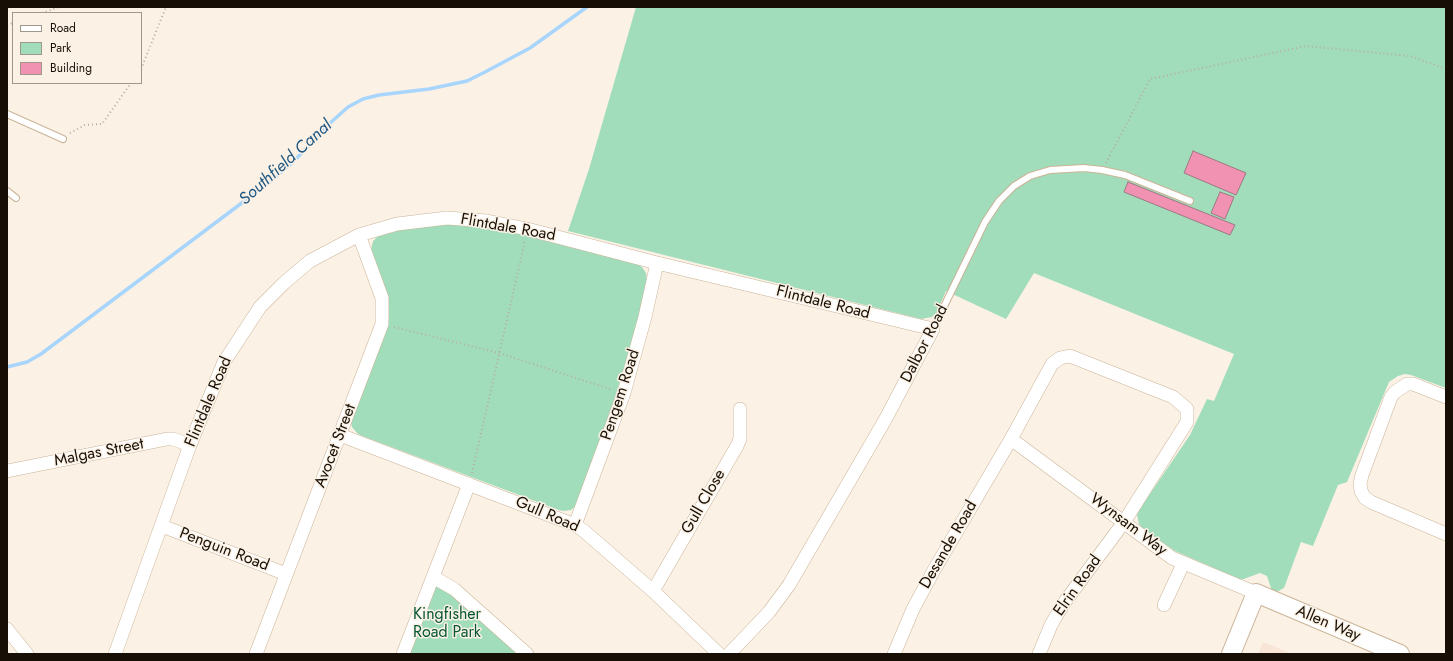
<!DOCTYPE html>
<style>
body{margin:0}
#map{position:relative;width:1453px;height:661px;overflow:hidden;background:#fbf1e5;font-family:Jost,sans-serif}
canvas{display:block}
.frame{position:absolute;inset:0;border:8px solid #170f05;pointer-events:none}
.legend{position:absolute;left:12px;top:12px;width:130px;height:72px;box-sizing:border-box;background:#fbf1e5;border:1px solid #a0978b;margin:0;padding:5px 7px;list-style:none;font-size:12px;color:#170f05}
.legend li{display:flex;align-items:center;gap:8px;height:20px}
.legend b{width:20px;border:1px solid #a0978b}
</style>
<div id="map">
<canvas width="1453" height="661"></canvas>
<div class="frame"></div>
<ul class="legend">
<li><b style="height:5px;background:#fff"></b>Road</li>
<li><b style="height:11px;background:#a1ddbb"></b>Park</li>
<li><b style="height:11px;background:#f192b2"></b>Building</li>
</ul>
</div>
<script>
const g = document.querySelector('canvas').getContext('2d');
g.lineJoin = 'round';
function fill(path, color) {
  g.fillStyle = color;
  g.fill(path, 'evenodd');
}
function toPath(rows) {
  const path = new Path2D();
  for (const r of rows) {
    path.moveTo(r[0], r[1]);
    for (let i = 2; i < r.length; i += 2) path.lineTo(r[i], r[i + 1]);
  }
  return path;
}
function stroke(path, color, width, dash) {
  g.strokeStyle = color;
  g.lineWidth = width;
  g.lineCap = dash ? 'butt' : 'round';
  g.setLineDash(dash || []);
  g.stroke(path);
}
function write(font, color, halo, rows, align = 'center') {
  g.font = font + ' Jost,sans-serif';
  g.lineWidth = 3;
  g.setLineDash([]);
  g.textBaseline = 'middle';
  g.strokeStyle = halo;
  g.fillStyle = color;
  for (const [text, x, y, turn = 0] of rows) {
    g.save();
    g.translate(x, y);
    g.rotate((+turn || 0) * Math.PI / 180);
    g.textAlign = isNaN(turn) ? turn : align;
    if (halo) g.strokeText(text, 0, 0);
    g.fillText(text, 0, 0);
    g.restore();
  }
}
fill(toPath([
 [1263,642,1292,654,1258,654]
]), '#f9e5d6');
fill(toPath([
 [636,7,1446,7,1446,388,1411,375,1405,374,1398,376,1389,382,1347,482,1338,485,1313,546,1301,542,1284,588,1273,594,1267,576,1260,573,1241,580,1175,551,1142,528,1139,524,1137,515,1139,510,1190,435,1207,399,1214,401,1234,354,1034,273,1006,319,946,291,937,312,932,317,921,319,568,231,589,169],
 [441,224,483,226,504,230,635,262,642,267,646,273,647,281,636,328,609,417,577,505,571,510,563,511,559,510,362,436,358,434,352,427,351,423,388,320,389,314,387,293,372,254,371,250,373,241,378,236,398,229],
 [433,577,527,654,403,654]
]), '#a1ddbb');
stroke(toPath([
 [7,367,27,362,41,354,271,181,294,161,329,124,348,107,363,99,379,95,429,89,467,81,485,72,530,48,587,7]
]), '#a8d5fc', 3.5);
const building = toPath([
 [1193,151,1246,173,1236,195,1184,173,1193,151],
 [1128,182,1235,225,1230,235,1124,192,1128,182],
 [1220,192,1234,197,1225,219,1211,213,1220,192]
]);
fill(building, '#f192b2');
stroke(building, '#9d7983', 1);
const lane = toPath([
 [7,114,63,139],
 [7,191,16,198],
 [933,329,985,222,999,201,1014,186,1030,176,1050,170,1084,168,1102,170,1125,175,1190,201]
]);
const street = toPath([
 [1446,397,1413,384,1407,384,1395,392,1391,397,1362,475,1360,484,1361,491,1365,498,1371,502,1446,534],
 [340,435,575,525,584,531,653,591,719,654],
 [1011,439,1172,558,1256,593],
 [7,471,167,439,173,439,190,445],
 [575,525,624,393,645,317,657,263],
 [162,526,286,574],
 [433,577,454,589,527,654],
 [653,591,737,446,740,439,740,409],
 [1164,605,1183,564],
 [7,629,27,654],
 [115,654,190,445,224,362,260,307,284,283,310,261,359,235,397,224,447,218,487,221,527,229,657,263,933,329,885,420,789,585,769,612,729,654],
 [256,654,382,324,382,298,359,235],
 [403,654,469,484],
 [894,654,913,609,934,570,1011,439,1052,364,1060,358,1070,356,1173,397,1187,409,1187,422,1124,522,1064,603,1051,625,1039,654]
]);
const secondary = toPath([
 [1231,654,1256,593,1400,654]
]);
stroke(lane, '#cbb497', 8);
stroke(street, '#cbb497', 14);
stroke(secondary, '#cbb497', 20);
stroke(toPath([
 [42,13,59,7],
 [7,25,13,23],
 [141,69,166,7],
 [70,133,85,125,102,124,131,83],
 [1106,163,1150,79,1306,46,1410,56,1446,69],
 [394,327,499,353,613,390],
 [472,473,525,241]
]), '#b6ada2', 2, [1, 3]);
stroke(lane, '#fff', 6);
stroke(street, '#fff', 13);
stroke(secondary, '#fff', 18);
write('16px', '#170f05', '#fbf1e5', [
 ["Flintdale Road",508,228,10],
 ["Flintdale Road",823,303,14],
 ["Dalbor Road",925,344,-63],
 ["Pengem Road",621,395,-72],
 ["Flintdale Road",209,402,-67],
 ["Avocet Street",336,446,-69],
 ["Malgas Street",99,453,-11],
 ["Gull Close",704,502,-60],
 ["Gull Road",547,515,23],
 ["Wynsam Way",1128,525,37],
 ["Desande Road",949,545,-60],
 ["Penguin Road",224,550,21],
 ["Elrin Road",1078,586,-55],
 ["Allen Way",1328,624,23]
]);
write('16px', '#055636', '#fbf1e5', [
 ["Kingfisher",447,615],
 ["Road Park",447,633]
]);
write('italic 17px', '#1f5781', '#fbf1e5', [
 ["Southfield Canal",286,163,-42]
]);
</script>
